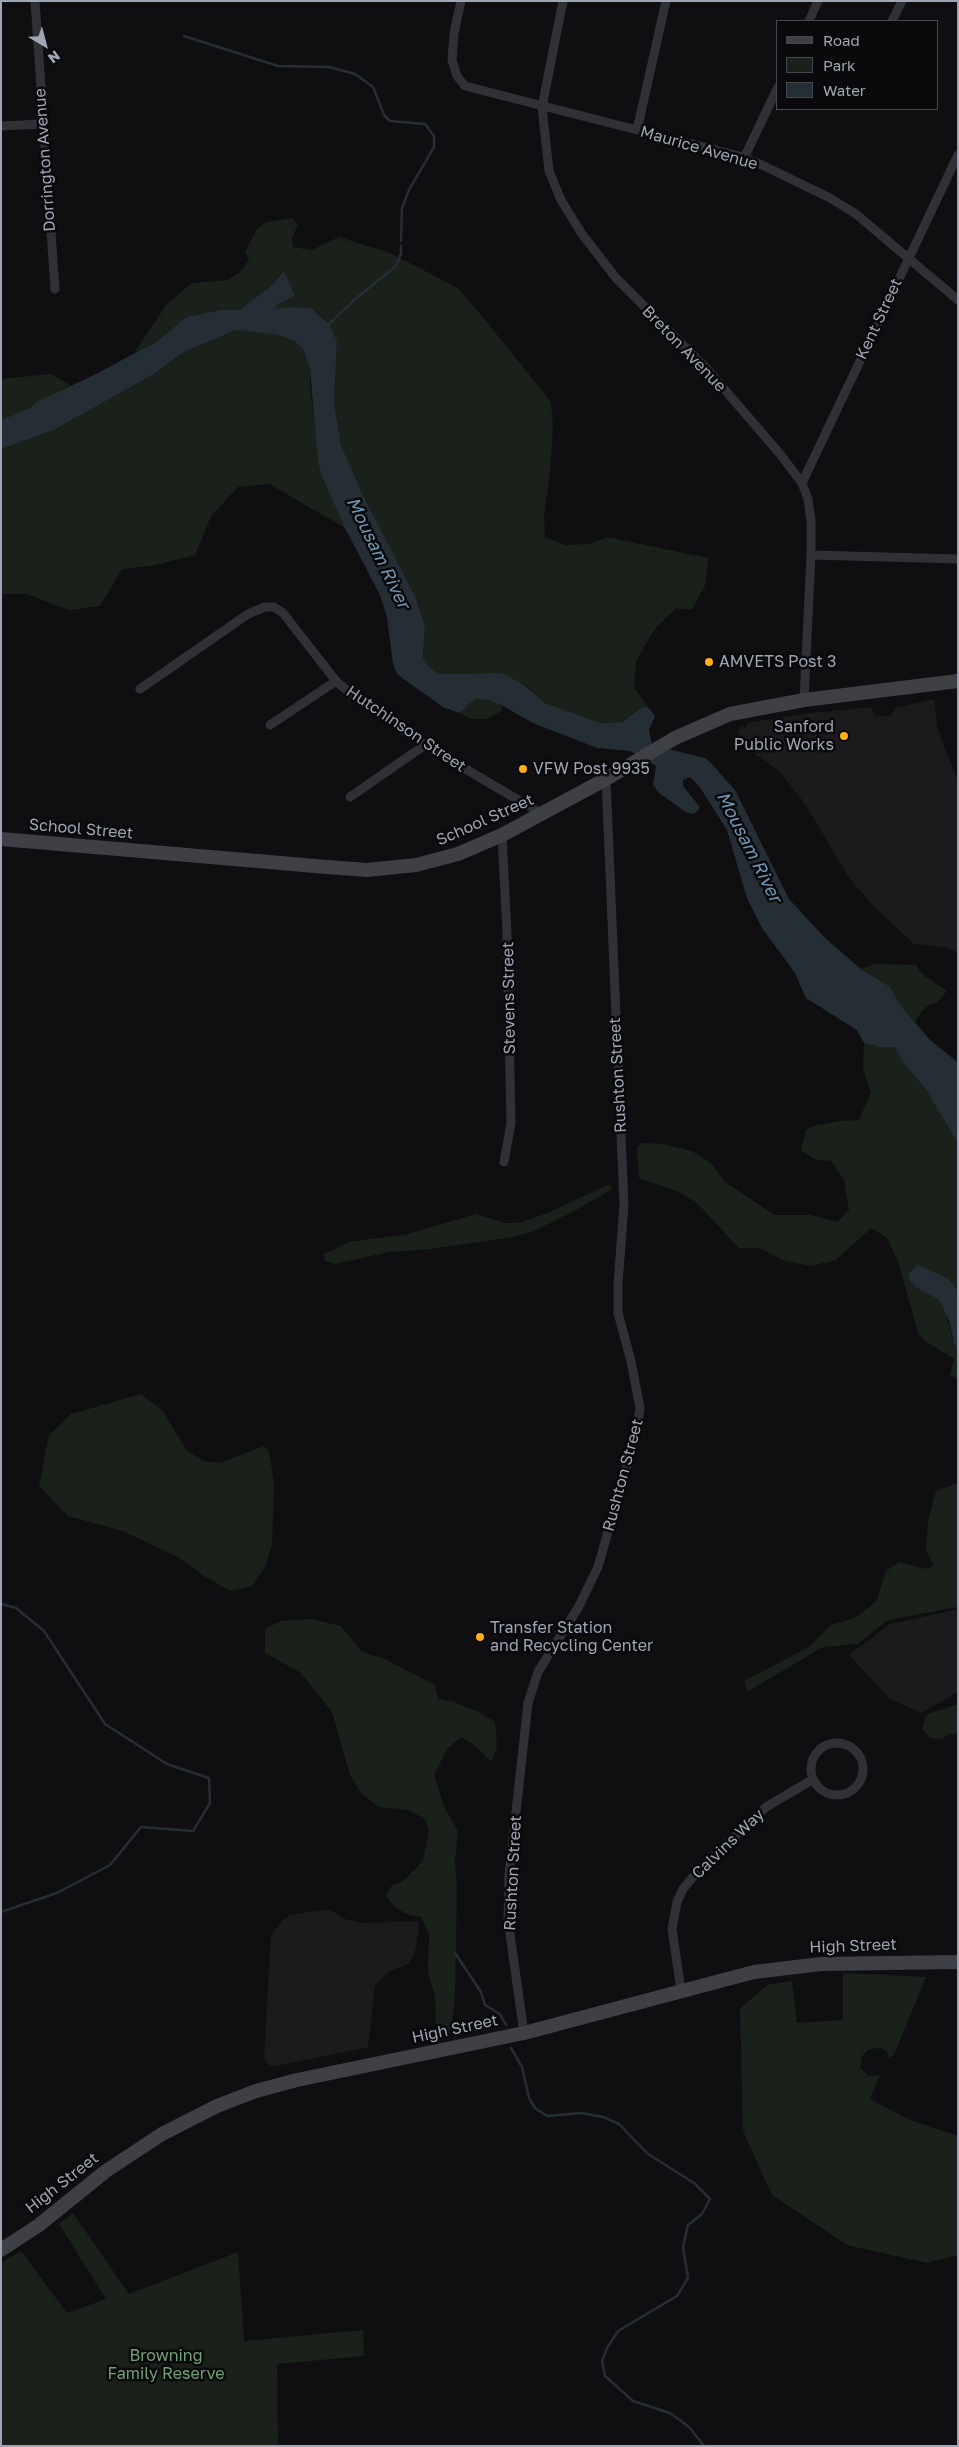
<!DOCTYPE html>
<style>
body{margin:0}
#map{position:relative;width:959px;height:2447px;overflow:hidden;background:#0f0f11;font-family:"Golos Text",sans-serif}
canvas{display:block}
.frame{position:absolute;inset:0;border:2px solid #9fa5b3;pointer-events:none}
.legend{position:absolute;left:776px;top:20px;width:162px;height:90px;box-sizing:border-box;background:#0a0a0c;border:1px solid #46484f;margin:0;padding:6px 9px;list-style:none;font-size:15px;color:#9fa5b3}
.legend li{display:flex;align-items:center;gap:10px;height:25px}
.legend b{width:25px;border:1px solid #46484f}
.north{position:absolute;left:20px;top:20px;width:50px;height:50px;-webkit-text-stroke:4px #0a0a0c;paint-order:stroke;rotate:143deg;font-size:14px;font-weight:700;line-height:20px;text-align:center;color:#9fa5b3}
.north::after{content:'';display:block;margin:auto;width:18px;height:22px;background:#9fa5b3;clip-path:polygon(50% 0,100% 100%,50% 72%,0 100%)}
</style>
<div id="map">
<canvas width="959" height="2447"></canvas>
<div class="frame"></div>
<ul class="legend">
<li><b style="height:6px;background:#3e4046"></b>Road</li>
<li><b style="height:14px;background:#19211a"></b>Park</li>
<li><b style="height:14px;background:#252e35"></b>Water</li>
</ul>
<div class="north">N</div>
</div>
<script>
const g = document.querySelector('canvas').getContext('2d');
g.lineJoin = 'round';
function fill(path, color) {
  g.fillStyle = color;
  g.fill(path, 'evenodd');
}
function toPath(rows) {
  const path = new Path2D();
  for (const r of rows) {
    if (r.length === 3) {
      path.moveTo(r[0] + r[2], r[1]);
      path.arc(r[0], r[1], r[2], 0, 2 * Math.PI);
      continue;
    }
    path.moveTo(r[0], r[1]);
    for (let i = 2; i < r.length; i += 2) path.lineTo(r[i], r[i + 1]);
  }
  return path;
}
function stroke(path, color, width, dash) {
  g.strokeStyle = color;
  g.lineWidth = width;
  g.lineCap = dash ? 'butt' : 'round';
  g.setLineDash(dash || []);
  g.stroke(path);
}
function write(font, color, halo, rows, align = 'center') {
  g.font = font + ' "Golos Text",sans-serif';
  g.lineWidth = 5;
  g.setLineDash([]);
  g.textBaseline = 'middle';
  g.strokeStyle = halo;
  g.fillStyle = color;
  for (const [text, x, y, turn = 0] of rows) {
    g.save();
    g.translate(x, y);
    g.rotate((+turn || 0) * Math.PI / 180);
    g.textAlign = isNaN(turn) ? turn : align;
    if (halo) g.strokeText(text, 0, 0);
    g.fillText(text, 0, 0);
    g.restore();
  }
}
fill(toPath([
 [934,699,938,730,958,781,958,953,948,948,914,944,871,904,848,876,806,805,779,771,748,749,738,734,740,728,742,725,744,728,747,727,747,723,804,714,871,707,876,716,891,716,895,708],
 [958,1609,958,1692,921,1713,889,1698,849,1655,890,1624],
 [329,1909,345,1919,363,1923,417,1921,419,1929,415,1952,410,1963,387,1973,375,1986,368,2047,272,2067,266,2063,264,2057,271,1935,282,1921,290,1915]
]), '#1b1b1e');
fill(toPath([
 [292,218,298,225,292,237,293,247,312,250,339,237,390,253,458,288,482,316,551,402,553,426,550,473,544,515,545,538,566,545,590,544,607,537,708,558,706,583,692,610,676,608,654,630,636,661,634,687,648,707,639,708,622,722,601,723,545,703,524,684,485,673,439,674,427,665,423,658,425,626,415,596,363,495,341,445,334,403,337,341,330,325,311,308,291,307,274,310,289,283,284,271,270,287,239,310,220,310,186,317,156,342,134,353,167,304,192,283,228,280,241,271,249,260,245,251,258,228,267,222],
 [236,330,278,335,294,341,303,349,310,369,310,387,322,477,345,528,269,484,238,487,211,516,195,555,156,565,122,569,100,606,69,610,27,594,1,594,1,449,54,430,154,374,184,352],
 [51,374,70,385,30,408,1,420,1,379],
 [475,699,488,700,503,706,500,712,486,719,472,719,459,713],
 [875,964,916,965,922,974,947,991,937,1003,930,1004,921,1012,915,1022,901,1006,889,986,861,969],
 [864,1043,880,1047,894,1046,899,1051,906,1066,927,1091,948,1123,958,1143,958,1290,949,1279,934,1273,915,1287,939,1300,945,1310,954,1344,958,1347,958,1378,950,1376,954,1359,925,1341,918,1333,898,1261,887,1238,871,1228,836,1260,811,1266,785,1261,760,1248,739,1248,697,1203,679,1192,639,1178,637,1148,641,1143,646,1143,663,1144,692,1151,712,1164,724,1181,774,1215,810,1215,838,1222,849,1210,844,1180,831,1161,816,1160,801,1150,806,1130,814,1126,840,1121,859,1120,871,1092,863,1070],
 [607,1185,611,1186,611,1190,576,1210,534,1231,514,1237,430,1249,389,1252,335,1264,325,1261,324,1254,349,1242,408,1234,476,1214,504,1223,519,1223,550,1212],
 [141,1394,163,1411,186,1450,203,1461,220,1463,264,1446,269,1451,274,1484,272,1545,265,1567,252,1586,230,1591,204,1576,178,1557,123,1531,68,1516,39,1486,49,1435,71,1414],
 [958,1483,958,1607,888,1620,858,1644,823,1647,747,1692,744,1681,809,1647,832,1624,843,1622,860,1615,877,1600,886,1571,899,1562,926,1569,933,1566,926,1549,928,1521,936,1491],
 [311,1619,341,1626,362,1652,385,1659,435,1685,438,1699,454,1702,477,1711,495,1722,497,1745,492,1762,473,1744,461,1737,447,1749,434,1775,445,1809,458,1831,455,1861,457,1887,455,1995,451,2029,444,2040,436,2030,435,1995,428,1973,429,1934,421,1917,406,1914,395,1907,386,1896,392,1885,402,1882,423,1861,429,1830,424,1818,408,1810,379,1807,361,1793,350,1775,332,1712,301,1673,265,1653,265,1629,281,1621],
 [958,1704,958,1733,949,1734,942,1739,930,1738,922,1729,925,1718,928,1714],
 [843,1973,926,1977,894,2055,889,2058,887,2052,881,2048,869,2049,862,2056,860,2067,868,2076,880,2075,870,2099,910,2120,958,2136,958,2255,927,2263,847,2245,772,2195,743,2131,740,2009,767,1985,792,1981,797,2023,843,2020],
 [73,2213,129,2294,238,2252,244,2341,363,2330,364,2356,277,2364,278,2446,1,2446,1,2263,21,2251,67,2313,106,2299,59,2224]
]), '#19211a');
fill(toPath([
 [284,271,295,296,278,304,275,309,291,307,311,308,330,325,337,341,334,403,341,445,363,495,415,596,425,626,423,658,427,665,439,674,501,673,523,684,545,703,601,723,622,722,640,708,648,707,655,716,649,730,652,745,705,758,710,762,735,790,789,899,826,939,861,969,889,986,901,1006,930,1040,956,1061,958,1066,958,1143,927,1091,906,1066,894,1047,880,1047,864,1043,857,1030,806,998,795,973,762,928,747,898,727,830,699,786,690,777,683,780,683,786,699,806,699,809,694,814,686,812,659,793,653,785,656,766,630,751,597,748,533,723,503,706,488,700,475,699,459,713,443,707,398,675,393,664,387,617,380,595,345,528,322,477,318,461,310,369,303,349,294,341,278,335,236,330,184,352,154,374,54,430,1,449,1,420,30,408,38,401,92,376,156,342,186,317,220,310,239,310,270,287],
 [918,1265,949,1279,958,1290,958,1347,954,1344,949,1320,939,1300,915,1287,910,1280,908,1274]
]), '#252e35');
stroke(toPath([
 [184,36,278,66,329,67,355,74,373,87,384,115,390,121,425,124,434,136,434,147,409,190,402,208,401,241],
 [327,326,354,300,396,266,401,254,401,246],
 [1,1604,16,1608,44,1631,105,1724,167,1764,209,1778,210,1803,193,1831,141,1827,110,1865,57,1893,1,1912],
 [455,1953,481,1992,485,2005,500,2014,506,2025],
 [511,2048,522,2067,529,2098,535,2108,547,2116,582,2113,603,2117,619,2124,648,2154,694,2183,710,2199,702,2214,688,2225,683,2247,688,2278,677,2296,618,2331,607,2348,602,2361,605,2376,633,2401,670,2413,689,2427,704,2446]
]), '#252e35', 2.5);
stroke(toPath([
 [35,1,55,289],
 [461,1,454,33,452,60,457,76,465,86,739,156,762,165,830,198,856,214,958,300],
 [563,1,542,107,549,171,561,200,582,234,616,278,707,369,780,454,802,483,808,499,811,521,811,555,804,700],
 [809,21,818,1],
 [892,21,902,1],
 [1,126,42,124],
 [637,130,666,1],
 [744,158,778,87],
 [802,483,958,155],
 [811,555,958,559],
 [140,689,248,614,265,607,274,607,283,613,336,681,351,694,425,745,542,814],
 [270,725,336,681],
 [350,797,425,745],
 [502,835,507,934,511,1123,504,1162],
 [837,1769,26],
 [681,1990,672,1929,677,1902,683,1889,698,1871,766,1807,812,1780],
 [524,2033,508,1920,509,1875,528,1703,538,1672,578,1608,598,1567,636,1433,640,1408,631,1361,618,1313,618,1284,624,1205,606,779]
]), '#303136', 9);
stroke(toPath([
 [1,839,327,867,367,870,416,865,458,854,502,835,606,779,675,738,730,714,804,700,958,681],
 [1,2250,39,2225,106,2171,162,2134,217,2106,256,2091,297,2080,524,2033,754,1972,821,1964,958,1962]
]), '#3e4046', 14);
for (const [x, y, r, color] of [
 [709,662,5,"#ffaf19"],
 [844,736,5,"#ffaf19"],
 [523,769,5,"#ffaf19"],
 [480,1637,5,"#ffaf19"]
]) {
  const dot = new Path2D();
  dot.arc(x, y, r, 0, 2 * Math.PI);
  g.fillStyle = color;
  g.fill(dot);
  stroke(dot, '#0a0a0c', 2);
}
write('16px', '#9fa5b3', '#0a0a0c', [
 ["Maurice Avenue",699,148,16],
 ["Dorrington Avenue",45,160,-94],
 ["Kent Street",879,319,-65],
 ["Breton Avenue",684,349,46],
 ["Hutchinson Street",406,729,34],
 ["School Street",485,820,-24],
 ["School Street",81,829,5],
 ["Stevens Street",509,998,-91],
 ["Rushton Street",618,1075,-93],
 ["Rushton Street",623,1475,-75],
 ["Calvins Way",728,1844,-44],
 ["Rushton Street",513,1873,-87],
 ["High Street",853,1946,-2],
 ["High Street",455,2029,-12],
 ["High Street",62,2183,-38]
]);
write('16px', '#9fa5b3', '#0a0a0c', [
 ["AMVETS Post 3",719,662],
 ["Sanford",834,727,"right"],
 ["Public Works",834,745,"right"],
 ["VFW Post 9935",533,769],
 ["Transfer Station",490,1628],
 ["and Recycling Center",490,1646]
], 'left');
write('16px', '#74a076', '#0a0a0c', [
 ["Browning",166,2356],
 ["Family Reserve",166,2374]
]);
write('italic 18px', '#7295b2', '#0a0a0c', [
 ["Mousam River",378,553,64],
 ["Mousam River",749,847,63]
]);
</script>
